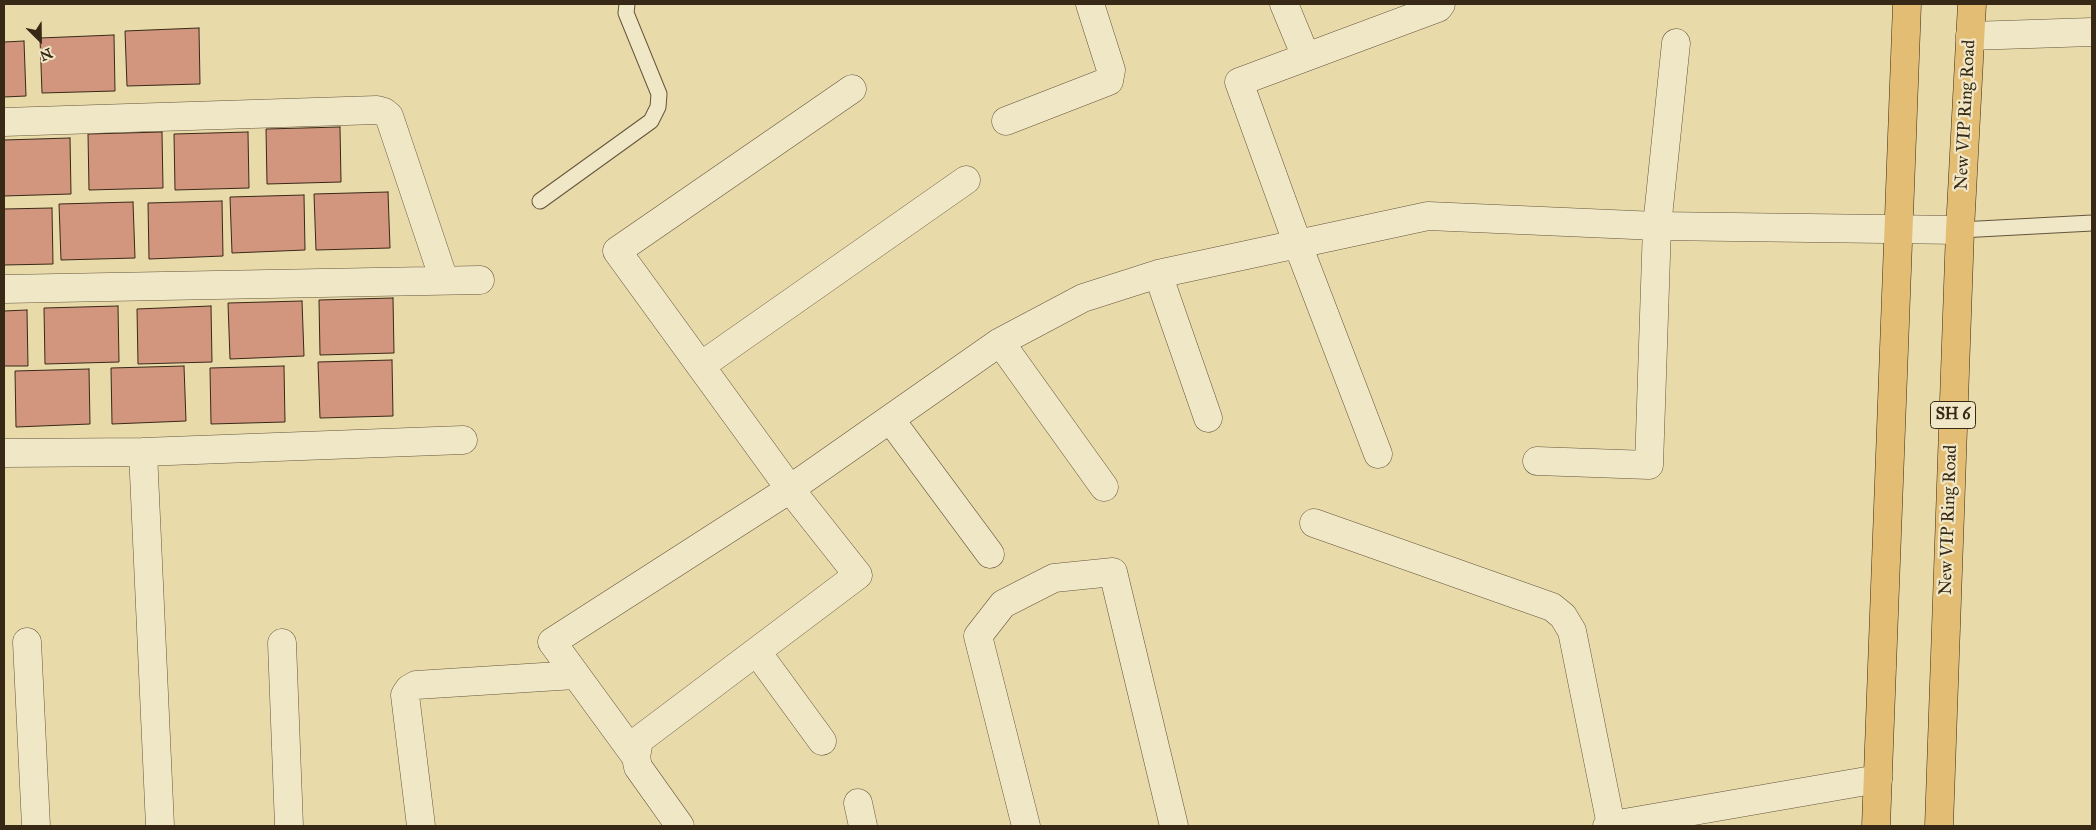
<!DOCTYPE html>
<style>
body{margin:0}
#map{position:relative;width:2096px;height:830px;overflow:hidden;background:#e8daa9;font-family:"IM FELL Great Primer",serif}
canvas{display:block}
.frame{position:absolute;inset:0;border:5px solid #382917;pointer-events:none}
.north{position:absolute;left:15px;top:15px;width:50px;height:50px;-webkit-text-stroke:4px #f0e7c7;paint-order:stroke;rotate:157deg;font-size:14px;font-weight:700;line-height:20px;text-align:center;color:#382917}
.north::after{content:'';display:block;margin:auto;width:18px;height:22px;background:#382917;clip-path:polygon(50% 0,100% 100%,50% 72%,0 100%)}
</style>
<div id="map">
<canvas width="2096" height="830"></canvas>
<div class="frame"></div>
<div class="north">N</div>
</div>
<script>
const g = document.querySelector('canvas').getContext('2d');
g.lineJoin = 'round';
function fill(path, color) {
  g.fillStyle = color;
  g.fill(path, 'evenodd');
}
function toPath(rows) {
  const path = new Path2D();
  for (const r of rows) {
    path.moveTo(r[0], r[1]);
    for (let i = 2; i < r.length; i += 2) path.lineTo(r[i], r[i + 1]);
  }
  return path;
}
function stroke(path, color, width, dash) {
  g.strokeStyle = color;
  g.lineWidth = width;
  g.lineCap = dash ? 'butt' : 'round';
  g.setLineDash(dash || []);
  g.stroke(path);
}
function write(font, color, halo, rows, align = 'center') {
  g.font = font + ' "IM FELL Great Primer",serif';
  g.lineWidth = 4.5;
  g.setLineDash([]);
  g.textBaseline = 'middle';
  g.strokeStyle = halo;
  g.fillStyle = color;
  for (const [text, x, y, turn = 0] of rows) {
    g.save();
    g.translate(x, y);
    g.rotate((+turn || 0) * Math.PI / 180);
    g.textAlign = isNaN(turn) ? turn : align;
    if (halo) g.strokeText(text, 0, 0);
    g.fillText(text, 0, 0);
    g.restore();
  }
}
const building = toPath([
 [199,28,200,84,127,86,125,31,199,28],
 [114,35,115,91,42,93,40,38,114,35],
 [24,41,26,96,4,97,4,42,24,41],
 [340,127,341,182,267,184,266,129,340,127],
 [162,132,163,188,89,190,88,134,162,132],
 [248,132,249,188,175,190,174,134,248,132],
 [70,138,71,194,4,196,4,140,70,138],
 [388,192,390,248,316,250,314,194,388,192],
 [304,195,305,250,232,253,230,197,304,195],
 [222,201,223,256,149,259,148,203,222,201],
 [133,202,135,258,61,260,59,204,133,202],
 [52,208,53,264,4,265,4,209,52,208],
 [393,298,394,353,320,355,319,300,393,298],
 [302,301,304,356,230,359,228,303,302,301],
 [118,306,119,362,45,364,44,308,118,306],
 [211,306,212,362,138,364,137,309,211,306],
 [27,310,28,366,4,366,4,311,27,310],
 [392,360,393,416,320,418,318,362,392,360],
 [184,366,186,421,112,424,111,368,184,366],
 [284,366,285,422,211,424,210,368,284,366],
 [89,369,90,424,16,427,15,371,89,369]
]);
fill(building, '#d2957e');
stroke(building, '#382917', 1);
const lane = toPath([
 [540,201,651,121,658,107,659,94,626,13,627,4],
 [1960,230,2092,223]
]);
const street = toPath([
 [1284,4,1306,57],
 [1970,36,2092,32],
 [1006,121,1109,81,1111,70,1090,4],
 [4,122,377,110,384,112,389,116,444,280],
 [1158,274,1208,418],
 [4,289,480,280],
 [1000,342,1104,487],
 [702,365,966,180],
 [890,419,990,554],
 [143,452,160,826],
 [4,453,143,452,463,440],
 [1378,454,1298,245,1239,82,1438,8,1441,4],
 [1537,461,1649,465,1657,226,1676,43],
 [1314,523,1552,607,1563,616,1572,631,1611,825],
 [27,642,36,826],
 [282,643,289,826],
 [757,652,822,741],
 [636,757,552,642,790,489,617,251,852,89],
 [858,803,863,826],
 [421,826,405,695,409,689,416,685,575,675],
 [680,826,638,767,636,757,639,740,858,575,790,489,1000,342,1083,298,1158,274,1428,216,1657,226,1960,230],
 [1026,826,978,636,1003,604,1054,578,1113,572,1174,826],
 [1607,826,1878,779]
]);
const primary = toPath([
 [1876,826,1907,4],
 [1939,826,1960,230,1972,4]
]);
stroke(lane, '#64553c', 17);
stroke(street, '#64553c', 29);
stroke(primary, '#382917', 29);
stroke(lane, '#f0e7c7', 15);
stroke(street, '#f0e7c7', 28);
stroke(primary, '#e4bd74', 28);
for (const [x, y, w] of [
 [1953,415,45]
]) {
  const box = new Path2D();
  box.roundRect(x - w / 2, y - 13.5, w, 27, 4);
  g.fillStyle = '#f0e7c7';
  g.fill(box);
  stroke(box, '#382917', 1);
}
write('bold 16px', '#382917', null, [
 ["SH 6",1953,415]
]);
write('18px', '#382917', '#f0e7c7', [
 ["New VIP Ring Road",1966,115,-87],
 ["New VIP Ring Road",1949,520,-88]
]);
</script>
